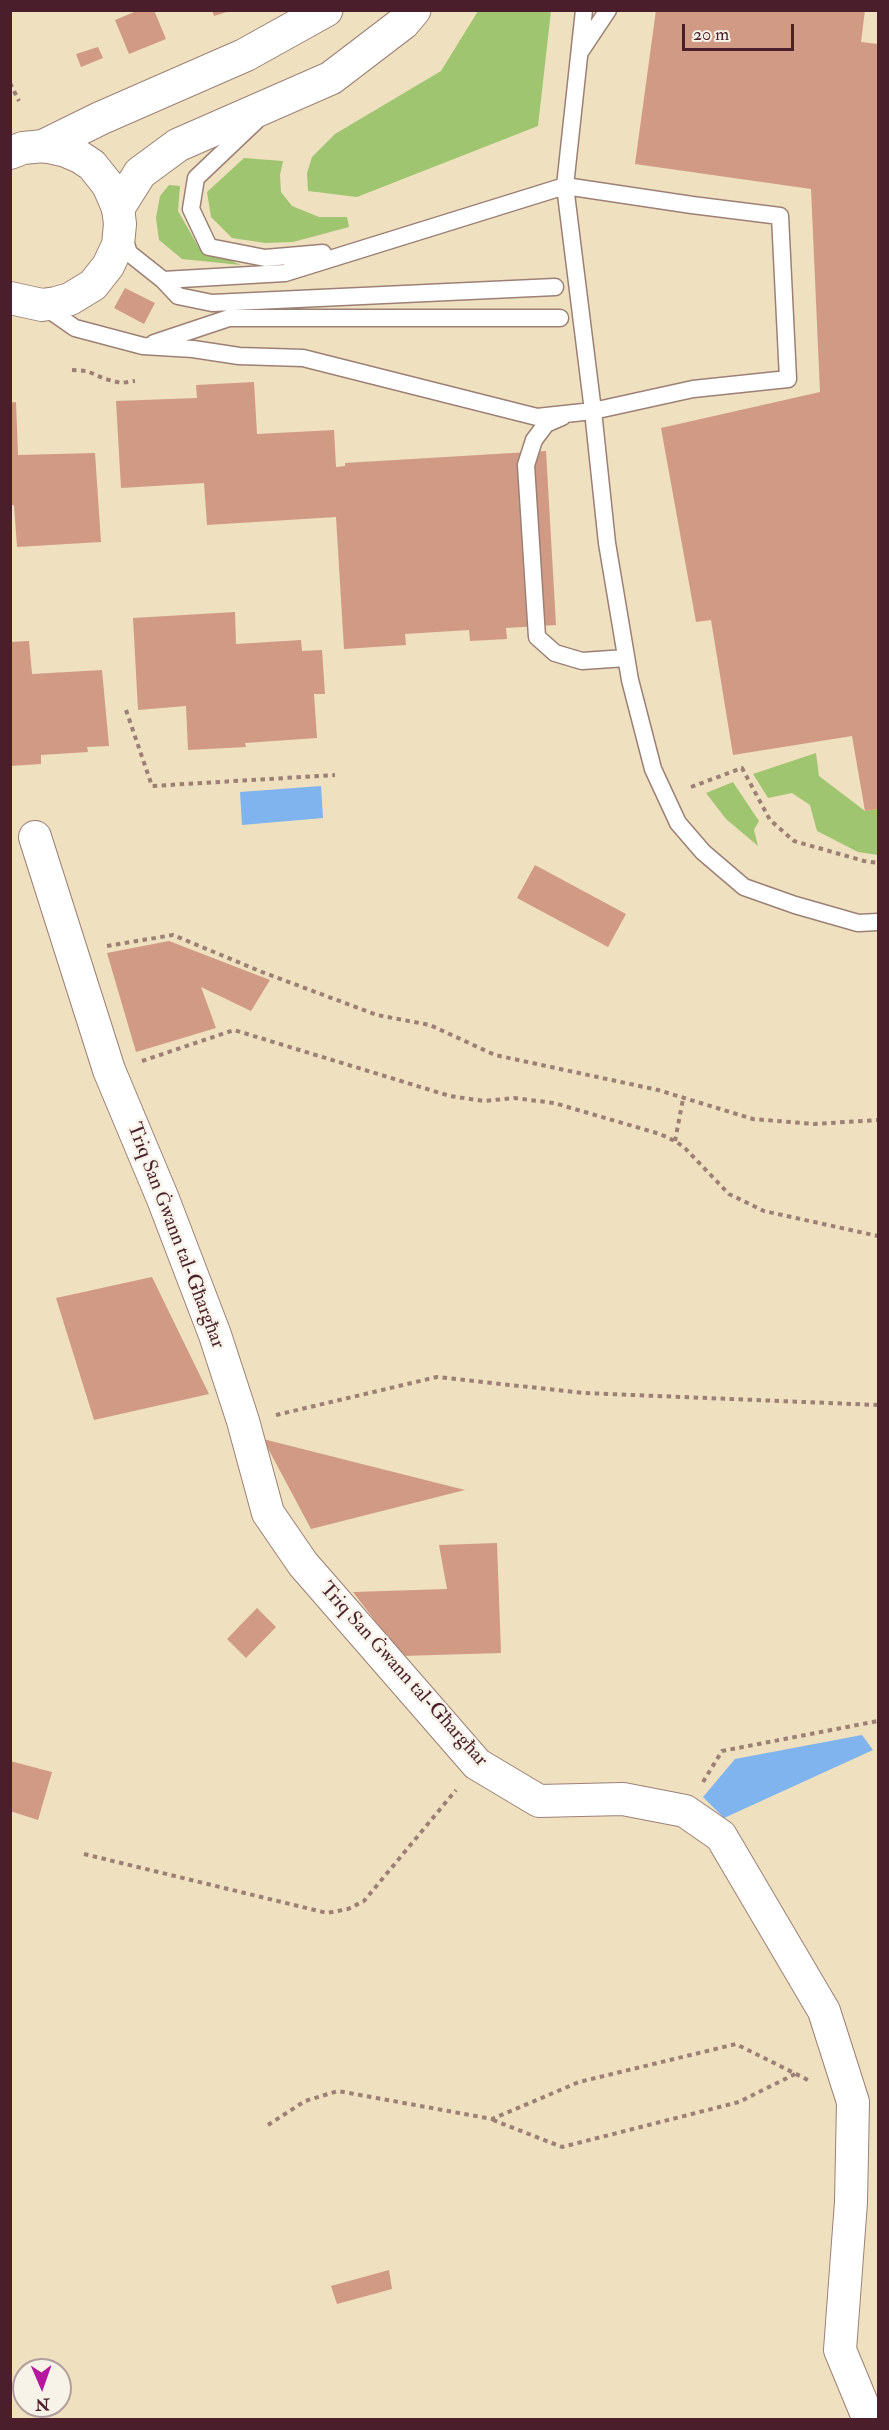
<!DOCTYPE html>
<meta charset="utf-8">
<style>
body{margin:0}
#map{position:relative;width:889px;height:2430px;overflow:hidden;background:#efe0c0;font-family:"IM FELL Double Pica",serif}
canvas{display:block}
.frame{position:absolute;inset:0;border:12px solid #4a1f2b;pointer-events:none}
.north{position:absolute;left:12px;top:2358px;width:60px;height:60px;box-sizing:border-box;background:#f7f3e8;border:2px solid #b29e9c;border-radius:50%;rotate:178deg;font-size:16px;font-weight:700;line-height:24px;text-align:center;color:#4a1f2b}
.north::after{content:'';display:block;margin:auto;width:21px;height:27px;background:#b5179e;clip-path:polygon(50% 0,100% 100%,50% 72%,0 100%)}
.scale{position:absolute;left:682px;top:24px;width:112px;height:27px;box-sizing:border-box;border:3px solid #4a1f2b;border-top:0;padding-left:8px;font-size:18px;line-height:21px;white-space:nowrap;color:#4a1f2b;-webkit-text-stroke:4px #f7f3e8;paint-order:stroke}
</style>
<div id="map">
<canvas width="889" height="2430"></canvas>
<div class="frame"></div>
<div class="north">N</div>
<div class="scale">20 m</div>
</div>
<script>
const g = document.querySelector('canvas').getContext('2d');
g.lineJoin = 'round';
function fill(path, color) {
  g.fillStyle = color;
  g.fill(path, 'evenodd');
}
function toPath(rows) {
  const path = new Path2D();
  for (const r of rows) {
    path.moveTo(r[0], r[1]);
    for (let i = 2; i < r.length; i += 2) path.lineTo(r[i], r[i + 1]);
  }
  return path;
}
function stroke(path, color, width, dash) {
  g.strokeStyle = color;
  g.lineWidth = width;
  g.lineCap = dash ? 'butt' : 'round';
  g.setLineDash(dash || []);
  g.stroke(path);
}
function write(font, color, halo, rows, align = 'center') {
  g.font = font + ' "IM FELL Double Pica",serif';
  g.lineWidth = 5;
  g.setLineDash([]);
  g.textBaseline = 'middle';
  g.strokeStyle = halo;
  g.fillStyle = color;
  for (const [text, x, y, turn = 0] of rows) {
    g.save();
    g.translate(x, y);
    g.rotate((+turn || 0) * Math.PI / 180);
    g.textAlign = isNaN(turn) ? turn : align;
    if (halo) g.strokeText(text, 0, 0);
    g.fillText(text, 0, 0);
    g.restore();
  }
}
fill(toPath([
 [478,11,551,11,538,126,357,197,308,191,307,173,312,157,335,134,441,71],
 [244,158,283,161,280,175,281,192,292,206,319,217,347,217,349,227,293,242,265,243,232,238,211,217,207,192],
 [169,185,180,186,178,211,198,246,241,265,182,259,159,240,156,218,160,196],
 [816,753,819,776,865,811,878,809,878,855,858,852,817,831,810,805,792,793,768,798,753,774],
 [733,782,759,821,754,830,758,846,726,819,706,793]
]), '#a0c570');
fill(toPath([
 [321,786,323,818,242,825,240,792],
 [862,1735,873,1750,724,1818,703,1797,735,1759]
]), '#80b4ee');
fill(toPath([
 [139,10,154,10,166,39,129,54,115,20],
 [212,10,230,10,230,11,214,16],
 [656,10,865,10,861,42,878,44,878,809,865,811,852,736,733,755,711,620,696,622,661,428,820,392,811,189,635,164],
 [98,47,103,58,81,67,76,54],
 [125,288,155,303,144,324,114,308],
 [254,382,257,434,334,430,336,467,345,466,345,463,546,451,556,625,506,628,507,639,470,641,469,630,405,634,406,645,344,649,336,517,207,525,204,483,121,488,116,401,197,398,196,385],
 [16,402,18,455,95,453,101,542,17,547,14,505,10,505,10,403],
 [235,612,236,644,301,640,302,651,322,650,325,694,314,694,317,738,245,743,246,747,188,750,186,706,138,710,133,618],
 [29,641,32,674,102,670,109,746,87,747,88,752,41,755,41,764,10,766,10,642],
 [535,865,626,914,608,947,517,898],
 [169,941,270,980,251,1011,201,987,216,1028,136,1052,107,953],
 [152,1277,209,1394,94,1420,56,1298],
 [263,1439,465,1490,311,1529],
 [497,1543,501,1653,402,1656,353,1592,447,1589,439,1545],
 [257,1608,276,1627,246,1658,227,1639],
 [10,1761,52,1772,38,1820,10,1811],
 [389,2270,392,2289,337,2304,331,2286]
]), '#d09a85');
const lane = toPath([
 [584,10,565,186,593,411,607,543,630,680,653,769,678,823,703,852,744,887,795,905,858,923,878,922],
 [580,52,608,10],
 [256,121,196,178,191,209,209,247,265,258,323,253],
 [163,280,178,296,212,303,555,287],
 [42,305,75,328,143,346,193,349,239,356,303,358,537,417,593,411,693,389,788,379,780,216,692,205,565,186,285,273,163,280,129,253,123,235],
 [154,343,229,318,560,318],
 [562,417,546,424,534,440,526,465,537,637,555,653,582,661,626,658]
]);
const street = toPath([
 [10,153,23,148,44,146,66,151,80,157,92,165,108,185,118,208,120,224,118,245,108,266,93,285,70,299,56,303,42,305,10,298],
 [35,837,109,1070,163,1199,215,1335,243,1421,268,1513,303,1564,477,1764,539,1801,623,1799,685,1811,721,1836,824,2011,853,2102,851,2202,840,2350,869,2420]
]);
const highway = toPath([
 [44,146,101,118,245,55,326,10],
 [118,208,140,173,178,145,331,78,403,23,414,10]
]);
stroke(lane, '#9c8076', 19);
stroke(street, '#9c8076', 34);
stroke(highway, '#9c8076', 35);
stroke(toPath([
 [10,83,19,101],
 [72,370,87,371,105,379,121,383,135,381],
 [126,710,152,786,335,775],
 [691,787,742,768,770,820,794,841,864,861,878,863],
 [107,946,173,935,262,972,377,1015,430,1025,495,1055,658,1090,753,1119,814,1124,878,1120],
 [142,1061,234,1030,450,1096,484,1101,514,1098,554,1103,660,1134,675,1141,684,1147,729,1194,764,1211,878,1236],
 [675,1141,683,1099],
 [276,1415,437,1377,584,1393,878,1405],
 [703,1782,722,1751,878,1721],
 [84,1854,327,1913,348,1909,364,1901,456,1790],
 [493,2120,562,2147,739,2102,795,2074],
 [268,2125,305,2101,338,2091,492,2119,579,2082,736,2044,810,2081]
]), '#9c8076', 4, [4.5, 4.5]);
stroke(lane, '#fff', 16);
stroke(street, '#fff', 32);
stroke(highway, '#fff', 33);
write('20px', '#4a1f2b', '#f7f3e8', [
 ["Triq San Ġwann tal-Għargħar",175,1236,69],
 ["Triq San Ġwann tal-Għargħar",403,1675,48]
]);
</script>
